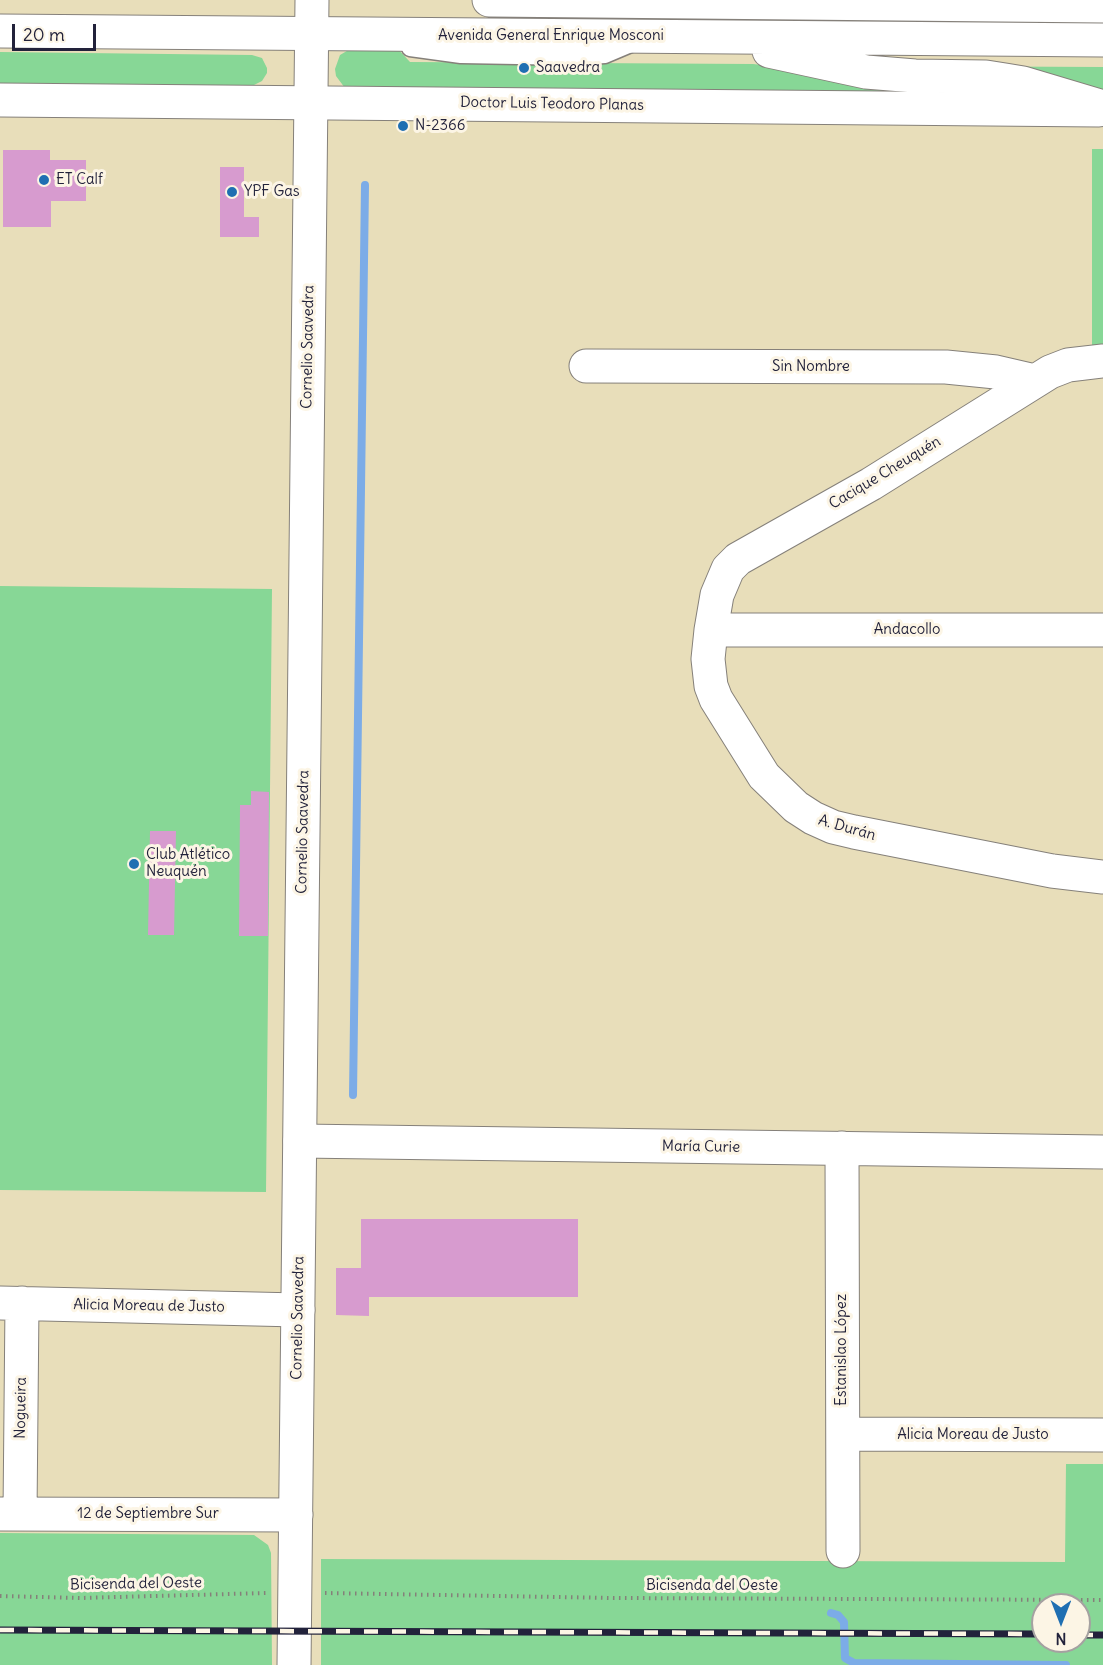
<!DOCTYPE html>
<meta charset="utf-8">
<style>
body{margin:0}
#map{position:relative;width:1103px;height:1665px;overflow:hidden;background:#e8deba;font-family:Delius,sans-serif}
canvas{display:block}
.north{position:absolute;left:1031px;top:1593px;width:60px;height:60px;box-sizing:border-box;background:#fcf5e5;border:2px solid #a5a1a1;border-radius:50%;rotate:180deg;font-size:16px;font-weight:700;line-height:24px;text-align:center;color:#22223b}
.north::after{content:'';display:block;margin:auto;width:21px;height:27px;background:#1f6fb2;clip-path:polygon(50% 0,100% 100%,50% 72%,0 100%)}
.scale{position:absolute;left:12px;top:24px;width:84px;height:27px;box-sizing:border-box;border:3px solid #22223b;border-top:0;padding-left:8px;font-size:18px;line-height:21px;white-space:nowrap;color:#22223b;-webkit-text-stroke:4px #fcf5e5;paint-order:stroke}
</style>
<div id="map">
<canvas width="1103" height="1665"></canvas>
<div class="north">N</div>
<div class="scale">20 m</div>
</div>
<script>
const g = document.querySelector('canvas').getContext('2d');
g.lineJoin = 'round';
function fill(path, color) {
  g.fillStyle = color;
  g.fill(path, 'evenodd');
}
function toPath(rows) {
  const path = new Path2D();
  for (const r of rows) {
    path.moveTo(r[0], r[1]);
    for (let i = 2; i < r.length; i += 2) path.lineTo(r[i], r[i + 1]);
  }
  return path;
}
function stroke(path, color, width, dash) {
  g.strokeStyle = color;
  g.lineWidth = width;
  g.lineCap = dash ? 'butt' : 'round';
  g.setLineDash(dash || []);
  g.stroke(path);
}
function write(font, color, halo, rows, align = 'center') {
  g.font = font + ' Delius,sans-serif';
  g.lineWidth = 6;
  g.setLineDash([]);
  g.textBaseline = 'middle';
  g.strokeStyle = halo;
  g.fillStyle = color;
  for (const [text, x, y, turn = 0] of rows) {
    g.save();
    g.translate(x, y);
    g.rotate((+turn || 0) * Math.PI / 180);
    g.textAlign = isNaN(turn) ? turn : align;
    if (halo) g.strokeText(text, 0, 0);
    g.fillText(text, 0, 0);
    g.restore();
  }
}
fill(toPath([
 [352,48,397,48,410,62,753,64,1025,95,345,88,336,76,335,69,340,55],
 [0,52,252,55,262,58,267,68,267,73,262,81,252,86,0,83],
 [894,66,1103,67,1103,91],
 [1092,149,1103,149,1103,353,1092,353],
 [0,586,272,589,266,1192,0,1190],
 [1066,1464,1103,1464,1103,1665,321,1665,321,1559,1065,1562],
 [1043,1605,1079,1605,1079,1641,1043,1641],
 [0,1533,254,1535,268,1545,271,1553,272,1665,0,1665]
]), '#87d796');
stroke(toPath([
 [353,1095,365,185],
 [831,1613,838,1615,844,1622,845,1658,854,1663,1066,1665]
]), '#7cace7', 8);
fill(toPath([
 [3,150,50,150,50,160,86,160,86,201,51,201,51,227,3,227],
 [220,167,244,167,244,217,259,217,259,237,220,237],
 [251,791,269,792,268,936,239,936,240,805,251,805],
 [150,831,176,831,174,935,148,935],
 [361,1219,578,1219,578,1297,369,1297,369,1316,336,1315,336,1268,361,1268]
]), '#d79bcf');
const service = toPath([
 [410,48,461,55,574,57,605,55,631,44]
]);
const minor = toPath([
 [1103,361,1068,365,1050,372,871,484,738,559,728,569,717,595,711,630,708,659,711,686,716,699,764,776,796,807,813,818,833,827,854,832,1052,871,1103,877],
 [586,366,946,367,996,372,1035,381],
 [711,630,1103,630],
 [300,1141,1103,1152],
 [842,1148,843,1551],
 [0,1303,298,1310],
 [843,1434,1103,1435],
 [0,1514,296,1515],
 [20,1514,22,1303]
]);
const tertiary = toPath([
 [0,100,1099,110]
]);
const secondary = toPath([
 [294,1665,312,0]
]);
const trunk = toPath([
 [489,0,1103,6],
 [0,31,1103,40],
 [769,51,866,72,915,76,986,77,1005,80,1023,83,1103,107]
]);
stroke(service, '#85807a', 19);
stroke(minor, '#85807a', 35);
stroke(tertiary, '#85807a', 35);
stroke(secondary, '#85807a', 35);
stroke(trunk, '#85807a', 35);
stroke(toPath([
 [325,1593,614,1598,1103,1600],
 [0,1596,80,1598,266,1593]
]), '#85807a', 4, [1.5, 4.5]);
stroke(service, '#fff', 16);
stroke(minor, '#fff', 33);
stroke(tertiary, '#fff', 33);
stroke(secondary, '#fff', 33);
stroke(trunk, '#fff', 33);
const rail = toPath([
 [0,1630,1043,1634],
 [1079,1635,1103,1635]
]);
stroke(rail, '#22223b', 7);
stroke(rail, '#fcf5e5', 4.5, [14]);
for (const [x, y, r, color] of [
 [524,68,6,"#1f6fb2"],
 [403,126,6,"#1f6fb2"],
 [44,180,6,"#1f6fb2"],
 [232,192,6,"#1f6fb2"],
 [134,864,6,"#1f6fb2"]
]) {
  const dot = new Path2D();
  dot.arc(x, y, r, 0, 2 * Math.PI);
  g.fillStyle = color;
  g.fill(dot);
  stroke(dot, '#fcf5e5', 2);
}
write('15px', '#22223b', '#fcf5e5', [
 ["Avenida General Enrique Mosconi",551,36],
 ["Doctor Luis Teodoro Planas",552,104,1],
 ["Cornelio Saavedra",308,347,-89],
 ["Sin Nombre",811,367],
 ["Cacique Cheuquén",885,473,-31],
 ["Andacollo",907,630],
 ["A. Durán",847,828,16],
 ["Cornelio Saavedra",303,832,-89],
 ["María Curie",701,1147,1],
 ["Alicia Moreau de Justo",149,1306,1],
 ["Cornelio Saavedra",298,1318,-89],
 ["Estanislao López",842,1350,-90],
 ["Nogueira",21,1408,-89],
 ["Alicia Moreau de Justo",973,1435],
 ["12 de Septiembre Sur",148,1514],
 ["Bicisenda del Oeste",136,1584,-1],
 ["Bicisenda del Oeste",712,1586]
]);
write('15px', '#22223b', '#fcf5e5', [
 ["Saavedra",536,68],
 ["N-2366",415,126],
 ["ET Calf",56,180],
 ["YPF Gas",244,192],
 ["Club Atlético",146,855],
 ["Neuquén",146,872]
], 'left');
</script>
